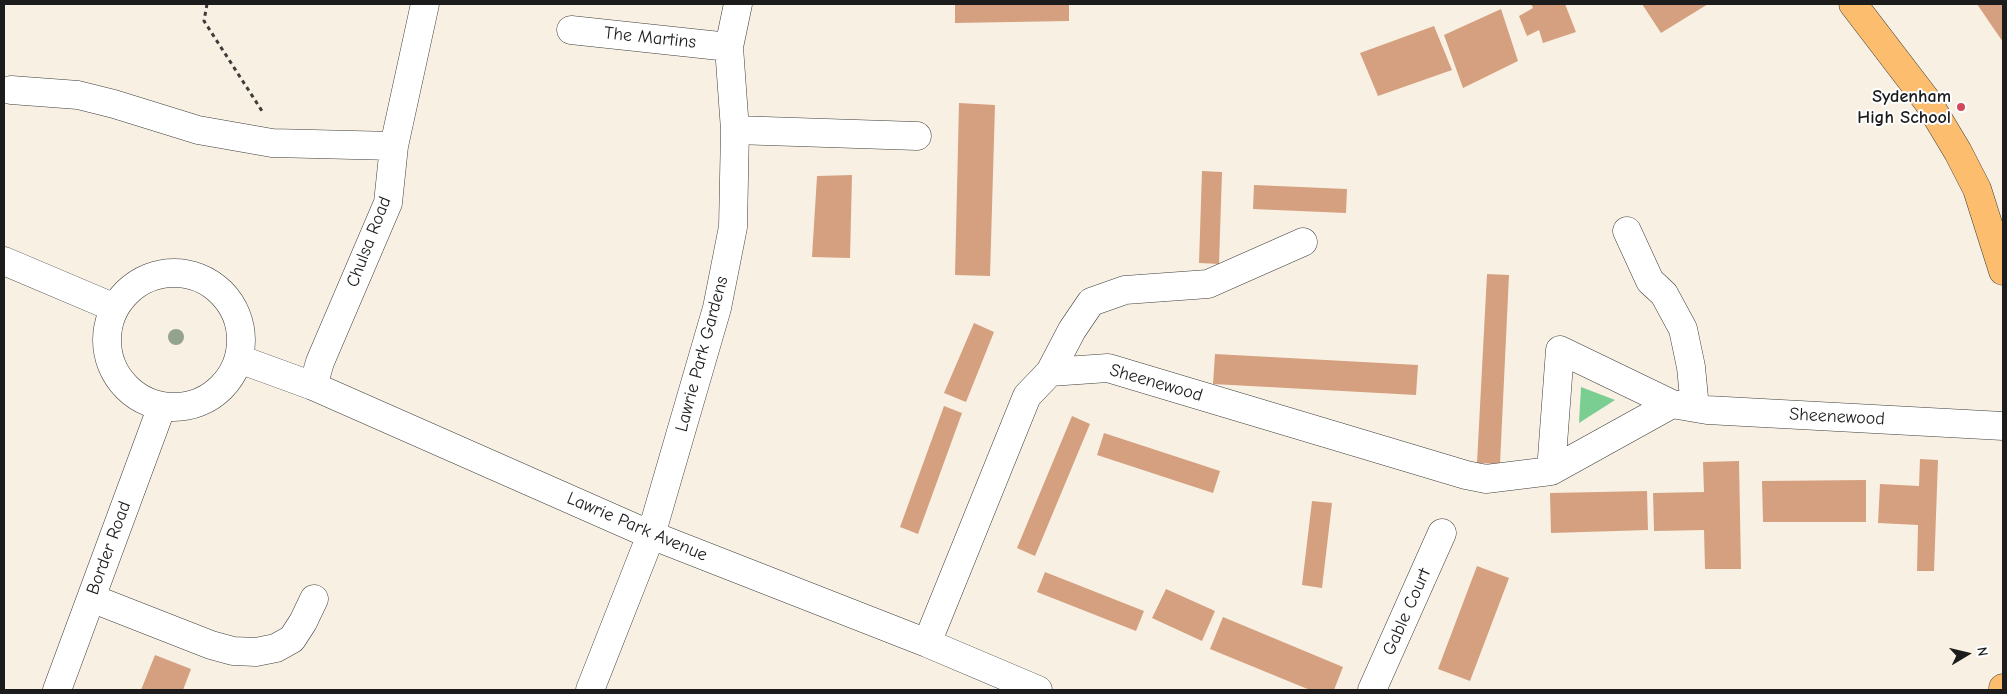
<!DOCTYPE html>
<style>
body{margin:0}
#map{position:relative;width:2007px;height:694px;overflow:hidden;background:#f8f1e3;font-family:"Comic Neue",sans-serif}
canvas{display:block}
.frame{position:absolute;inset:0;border:5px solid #1c1c1c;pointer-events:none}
.north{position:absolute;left:1942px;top:629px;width:50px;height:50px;-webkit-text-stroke:4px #fff;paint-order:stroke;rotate:81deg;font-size:14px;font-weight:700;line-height:20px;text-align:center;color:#1c1c1c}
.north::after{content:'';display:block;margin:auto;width:18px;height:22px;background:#1c1c1c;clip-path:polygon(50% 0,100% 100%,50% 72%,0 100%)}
</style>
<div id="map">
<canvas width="2007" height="694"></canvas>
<div class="frame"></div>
<div class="north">N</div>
</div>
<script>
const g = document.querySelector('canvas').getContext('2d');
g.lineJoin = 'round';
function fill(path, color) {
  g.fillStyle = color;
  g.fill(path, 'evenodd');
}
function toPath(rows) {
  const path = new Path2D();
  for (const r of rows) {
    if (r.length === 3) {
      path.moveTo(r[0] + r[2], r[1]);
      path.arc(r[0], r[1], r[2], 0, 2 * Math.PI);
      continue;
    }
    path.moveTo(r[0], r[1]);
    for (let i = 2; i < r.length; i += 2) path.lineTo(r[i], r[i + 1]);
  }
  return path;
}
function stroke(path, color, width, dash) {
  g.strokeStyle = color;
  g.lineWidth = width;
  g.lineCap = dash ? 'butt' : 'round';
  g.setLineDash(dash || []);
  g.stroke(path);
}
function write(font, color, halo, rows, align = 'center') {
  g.font = font + ' "Comic Neue",sans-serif';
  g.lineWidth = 4;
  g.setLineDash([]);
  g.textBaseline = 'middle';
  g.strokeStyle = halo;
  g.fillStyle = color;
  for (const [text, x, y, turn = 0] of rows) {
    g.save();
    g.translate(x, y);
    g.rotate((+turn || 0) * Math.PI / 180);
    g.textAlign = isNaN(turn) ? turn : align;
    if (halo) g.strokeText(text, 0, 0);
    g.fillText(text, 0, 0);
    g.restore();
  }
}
fill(toPath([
 [1581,387,1615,400,1579,423]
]), '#7ace91');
fill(toPath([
 [955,4,1069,4,1069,21,955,23],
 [1531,4,1565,4,1576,32,1543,43,1539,30,1527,36,1519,16,1533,8],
 [1642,4,1708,4,1661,33],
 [1977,4,2003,4,2003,42,1994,29],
 [1501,9,1518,61,1463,88,1444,35],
 [1434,26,1452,70,1378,96,1360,53],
 [959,103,995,105,990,276,955,275],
 [1202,171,1222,172,1219,264,1199,263],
 [852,175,850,258,812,257,817,176],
 [1254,185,1347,189,1346,213,1253,209],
 [1487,274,1509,275,1500,464,1477,463],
 [974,323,994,332,966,402,944,393],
 [1215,354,1418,365,1416,395,1213,384],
 [944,406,962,413,918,534,900,527],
 [1072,416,1090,424,1035,556,1017,548],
 [1104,433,1220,471,1213,493,1097,455],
 [1920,459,1938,460,1934,571,1917,571,1918,525,1878,523,1880,484,1919,486],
 [1739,461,1741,569,1705,569,1704,530,1654,531,1653,493,1704,492,1703,462],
 [1866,480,1866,522,1763,522,1762,481],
 [1647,491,1648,530,1551,533,1550,493],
 [1312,501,1332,503,1322,588,1302,585],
 [1477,566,1509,578,1470,681,1438,669],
 [1045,572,1144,611,1136,631,1037,592],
 [1166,589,1215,611,1202,641,1152,618],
 [1223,617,1343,667,1334,690,1310,690,1210,649],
 [155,655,191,669,183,690,141,690]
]), '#d5a07f');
const minor = toPath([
 [571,30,729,47],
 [11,90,78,95,114,104,198,130,272,143,394,146],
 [735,130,917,136],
 [1627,231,1650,281,1664,294,1683,329,1691,367,1695,408],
 [4,261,115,308],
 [174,340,67],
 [239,359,313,386,651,535,927,643,1038,690],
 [1050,372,1072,330,1091,302,1125,290,1208,284,1303,242],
 [313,386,320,362,388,203,394,146,425,4],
 [1551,471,1560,350,1672,404],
 [91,598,211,645,233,651,256,652,276,648,292,639,303,622,314,599],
 [927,643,1027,396,1050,372,1108,368,1466,475,1486,479,1551,471,1672,404,1707,410,2003,426],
 [57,690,162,406],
 [590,690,651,535,717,308,733,227,735,130,729,47,738,4],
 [1372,690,1442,533]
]);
const major = toPath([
 [1853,4,1928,102,1958,152,1977,189,2003,271],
 [2003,690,2003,688]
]);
stroke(minor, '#3d3c3a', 29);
stroke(major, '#3d3c3a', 29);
stroke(toPath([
 [207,4,204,21,262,111]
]), '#3d3c3a', 3, [4, 4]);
stroke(minor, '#fff', 28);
stroke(major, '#fcbd6f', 28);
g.fillStyle = '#94a38f';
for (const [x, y] of [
 [176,337]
]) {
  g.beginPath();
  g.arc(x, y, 8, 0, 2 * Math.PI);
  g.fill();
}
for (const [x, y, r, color] of [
 [1961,107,5,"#d1495b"]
]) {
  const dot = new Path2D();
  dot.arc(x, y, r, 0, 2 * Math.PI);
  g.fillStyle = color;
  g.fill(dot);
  stroke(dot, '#fff', 2);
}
write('18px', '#1c1c1c', '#fff', [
 ["The Martins",650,38,6],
 ["Chulsa Road",369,242,-69],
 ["Lawrie Park Gardens",702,354,-75],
 ["Sheenewood",1156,383,16],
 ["Sheenewood",1837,417,3],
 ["Lawrie Park Avenue",637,527,23],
 ["Border Road",109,548,-70],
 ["Gable Court",1407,612,-66]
]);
write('bold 18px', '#1c1c1c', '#fff', [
 ["Sydenham",1951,97],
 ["High School",1951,118]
], 'right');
</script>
